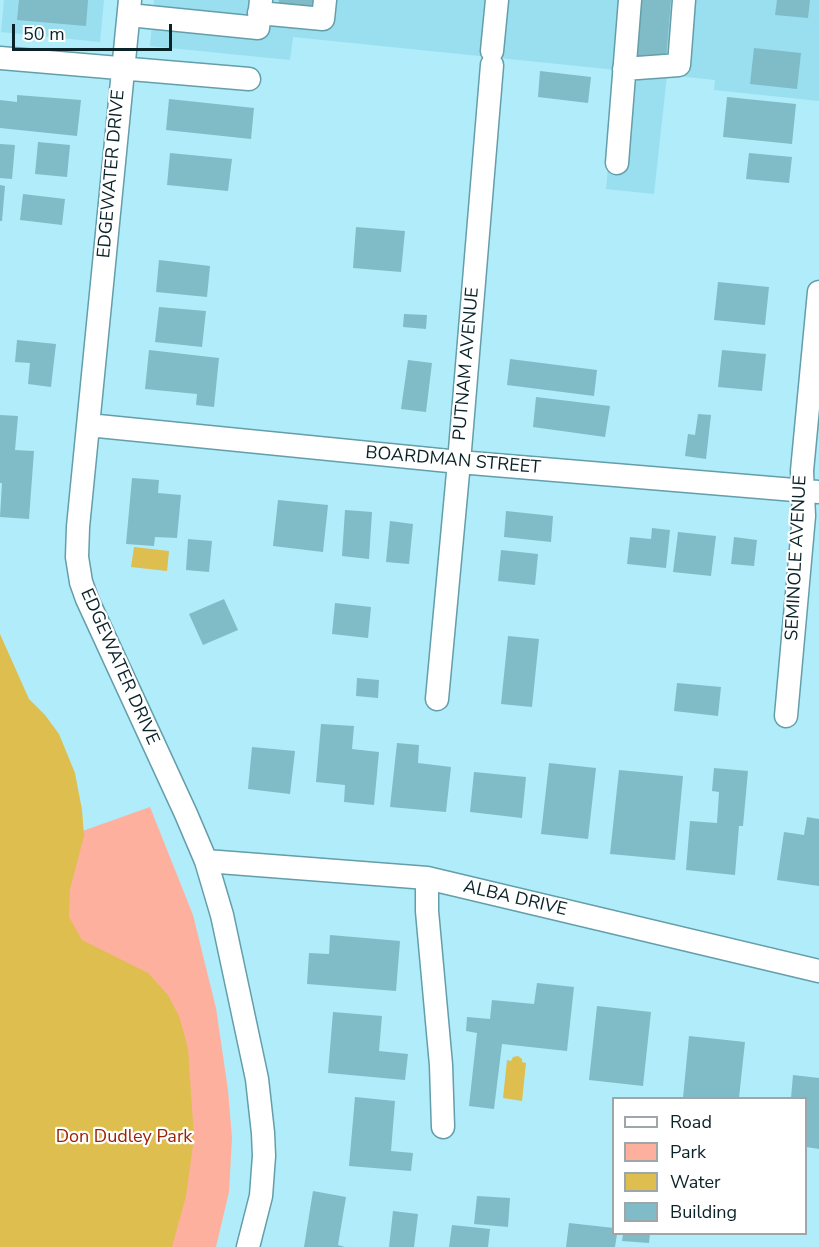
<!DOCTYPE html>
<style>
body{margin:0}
#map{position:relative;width:819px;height:1247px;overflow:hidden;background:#b0ecfa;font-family:"Nunito Sans",sans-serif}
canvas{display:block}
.legend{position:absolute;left:612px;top:1097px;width:195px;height:138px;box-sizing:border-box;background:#fff;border:2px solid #9da7a9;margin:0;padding:8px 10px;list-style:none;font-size:18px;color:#0a2328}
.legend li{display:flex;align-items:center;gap:12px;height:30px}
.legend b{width:30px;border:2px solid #9da7a9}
.scale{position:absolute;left:12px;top:24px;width:160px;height:27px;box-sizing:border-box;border:3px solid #0a2328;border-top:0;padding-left:8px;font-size:18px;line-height:21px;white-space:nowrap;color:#0a2328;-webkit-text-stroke:4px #fff;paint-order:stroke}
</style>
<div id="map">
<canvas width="819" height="1247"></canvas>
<ul class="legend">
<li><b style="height:8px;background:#fff"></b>Road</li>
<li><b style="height:16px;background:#feb09e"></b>Park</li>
<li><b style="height:16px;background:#debe4f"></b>Water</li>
<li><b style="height:16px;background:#80bbc8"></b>Building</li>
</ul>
<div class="scale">50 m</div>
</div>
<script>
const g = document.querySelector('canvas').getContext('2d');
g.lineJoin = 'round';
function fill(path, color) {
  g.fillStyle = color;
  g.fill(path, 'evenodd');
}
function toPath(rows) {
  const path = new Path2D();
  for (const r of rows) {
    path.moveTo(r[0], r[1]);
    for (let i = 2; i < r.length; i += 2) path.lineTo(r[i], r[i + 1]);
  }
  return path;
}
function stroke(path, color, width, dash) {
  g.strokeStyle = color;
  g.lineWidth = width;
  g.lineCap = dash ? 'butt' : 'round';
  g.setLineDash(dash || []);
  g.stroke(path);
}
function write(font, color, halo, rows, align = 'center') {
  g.font = font + ' "Nunito Sans",sans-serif';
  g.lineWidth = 4.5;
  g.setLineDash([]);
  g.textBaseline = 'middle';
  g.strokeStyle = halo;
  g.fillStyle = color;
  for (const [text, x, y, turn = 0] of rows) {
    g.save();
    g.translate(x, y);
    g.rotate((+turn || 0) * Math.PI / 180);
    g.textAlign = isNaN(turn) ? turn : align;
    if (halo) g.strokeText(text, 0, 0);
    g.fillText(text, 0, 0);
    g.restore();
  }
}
fill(toPath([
 [4,0,104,0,100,42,1,32],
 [154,0,819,0,819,101,714,90,715,80,667,75,654,194,606,189,617,70,293,37,290,60,150,46]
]), '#9adfef');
fill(toPath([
 [150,807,193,915,216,1008,228,1090,232,1138,229,1192,216,1247,0,1247,0,1136,46,844]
]), '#feb09e');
fill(toPath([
 [134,547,169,551,167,571,131,567],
 [0,634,29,699,45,715,59,734,75,773,82,810,84,836,70,889,69,917,82,940,148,973,168,995,179,1016,188,1048,194,1138,186,1196,172,1247,0,1247],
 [518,1056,522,1059,522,1062,526,1063,522,1101,503,1098,507,1060,511,1061,513,1057]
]), '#debe4f');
fill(toPath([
 [19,0,88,0,86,26,17,20],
 [279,0,314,0,313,13,278,9],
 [634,0,671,0,666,60,630,57],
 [777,0,810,0,808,18,775,15],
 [754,48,801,53,797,89,750,84],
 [540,71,591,77,588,103,538,97],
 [17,95,81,100,77,136,0,128,0,100,17,102],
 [727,97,796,104,792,144,723,137],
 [169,99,254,108,251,139,166,130],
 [38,142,70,145,67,177,35,174],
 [0,144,15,145,12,179,0,178],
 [170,153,232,159,228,191,167,185],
 [749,153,792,157,789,183,746,179],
 [0,185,5,186,2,221,0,221],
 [23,194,65,199,62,225,20,220],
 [356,227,405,231,401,272,353,268],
 [159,260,210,266,207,297,156,292],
 [718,282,769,287,765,325,714,320],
 [159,307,206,311,202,347,155,342],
 [404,314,427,315,426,329,403,327],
 [17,340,56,344,51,387,28,384,30,363,15,362],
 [149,350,219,358,214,407,196,405,197,394,145,389],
 [722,350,766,354,762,391,718,387],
 [510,359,597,370,594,396,507,385],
 [408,360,432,363,426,412,401,409],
 [536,397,610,406,605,437,533,427],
 [698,414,711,415,706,459,685,456,688,434,695,435],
 [0,415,18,416,15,450,34,451,29,519,0,517,2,483,0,483],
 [132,478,159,480,158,493,181,495,177,538,155,537,154,546,126,544],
 [278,500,328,505,323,552,273,546],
 [345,510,372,512,369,559,342,556],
 [506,511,553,516,551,542,504,537],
 [390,521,413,524,409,564,386,562],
 [652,528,670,530,666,568,627,564,630,537,651,539],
 [678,532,716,536,711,576,673,572],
 [734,537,757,540,754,566,731,564],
 [188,539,212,541,209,572,186,570],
 [501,550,538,554,535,585,498,581],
 [224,599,238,630,203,645,189,614],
 [335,603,371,607,368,638,332,634],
 [508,636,539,639,532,707,501,704],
 [357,678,379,680,378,698,356,696],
 [677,683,721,687,718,716,674,711],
 [321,724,354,726,352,749,379,752,374,805,344,802,345,785,316,782],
 [397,743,419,745,418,763,451,767,446,812,390,807],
 [252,747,295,751,290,794,248,789],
 [549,763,596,768,588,839,541,834],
 [714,768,748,771,743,826,739,826,735,875,686,870,690,821,717,823,719,792,712,791],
 [619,770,683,776,675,860,610,854],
 [474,772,526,777,522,818,470,812],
 [807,817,819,819,819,886,777,880,784,832,804,835],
 [330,935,400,941,396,991,307,984,309,953,329,954],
 [537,983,574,987,567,1051,502,1044,494,1109,469,1106,477,1033,466,1031,467,1017,490,1019,492,1000,534,1004],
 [597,1006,651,1012,643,1086,589,1080],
 [333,1012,382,1016,379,1051,408,1054,405,1080,328,1073],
 [689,1036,745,1042,739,1098,683,1098],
 [793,1075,819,1078,819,1149,806,1147,806,1098,791,1098],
 [355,1097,395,1101,391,1151,413,1153,411,1171,349,1166],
 [313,1191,346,1197,338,1245,345,1247,304,1247],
 [477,1196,510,1198,508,1227,474,1224],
 [393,1211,418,1214,414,1247,389,1247],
 [569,1223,614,1228,614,1234,617,1234,615,1247,566,1247],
 [452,1225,490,1229,488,1247,449,1247],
 [623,1234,650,1234,649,1243,622,1241]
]), '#80bbc8');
const minor = toPath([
 [130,0,78,527,77,557,81,582,87,599,186,814,206,861,222,915,257,1079,263,1133,264,1156,261,1196,248,1247],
 [259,13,323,19,325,0],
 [129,15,258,28,261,0],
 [492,51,497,0],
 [0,58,249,79],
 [624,69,679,65,684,0],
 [617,163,630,0],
 [88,425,459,462,819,492],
 [437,699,459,462,492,65],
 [786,716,804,516,802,471,819,292],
 [206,861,427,878,819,971],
 [427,878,427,911,441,1065,443,1127]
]);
stroke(minor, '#649eab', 25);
stroke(minor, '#fff', 22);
write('18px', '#0a2328', '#fff', [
 ["EDGEWATER DRIVE",112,174,-85],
 ["PUTNAM AVENUE",467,364,-85],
 ["BOARDMAN STREET",453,461,5],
 ["SEMINOLE AVENUE",797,558,-87],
 ["EDGEWATER DRIVE",119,667,66],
 ["ALBA DRIVE",515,899,13]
]);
write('18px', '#9d2104', '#fff', [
 ["Don Dudley Park",124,1138]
]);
</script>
